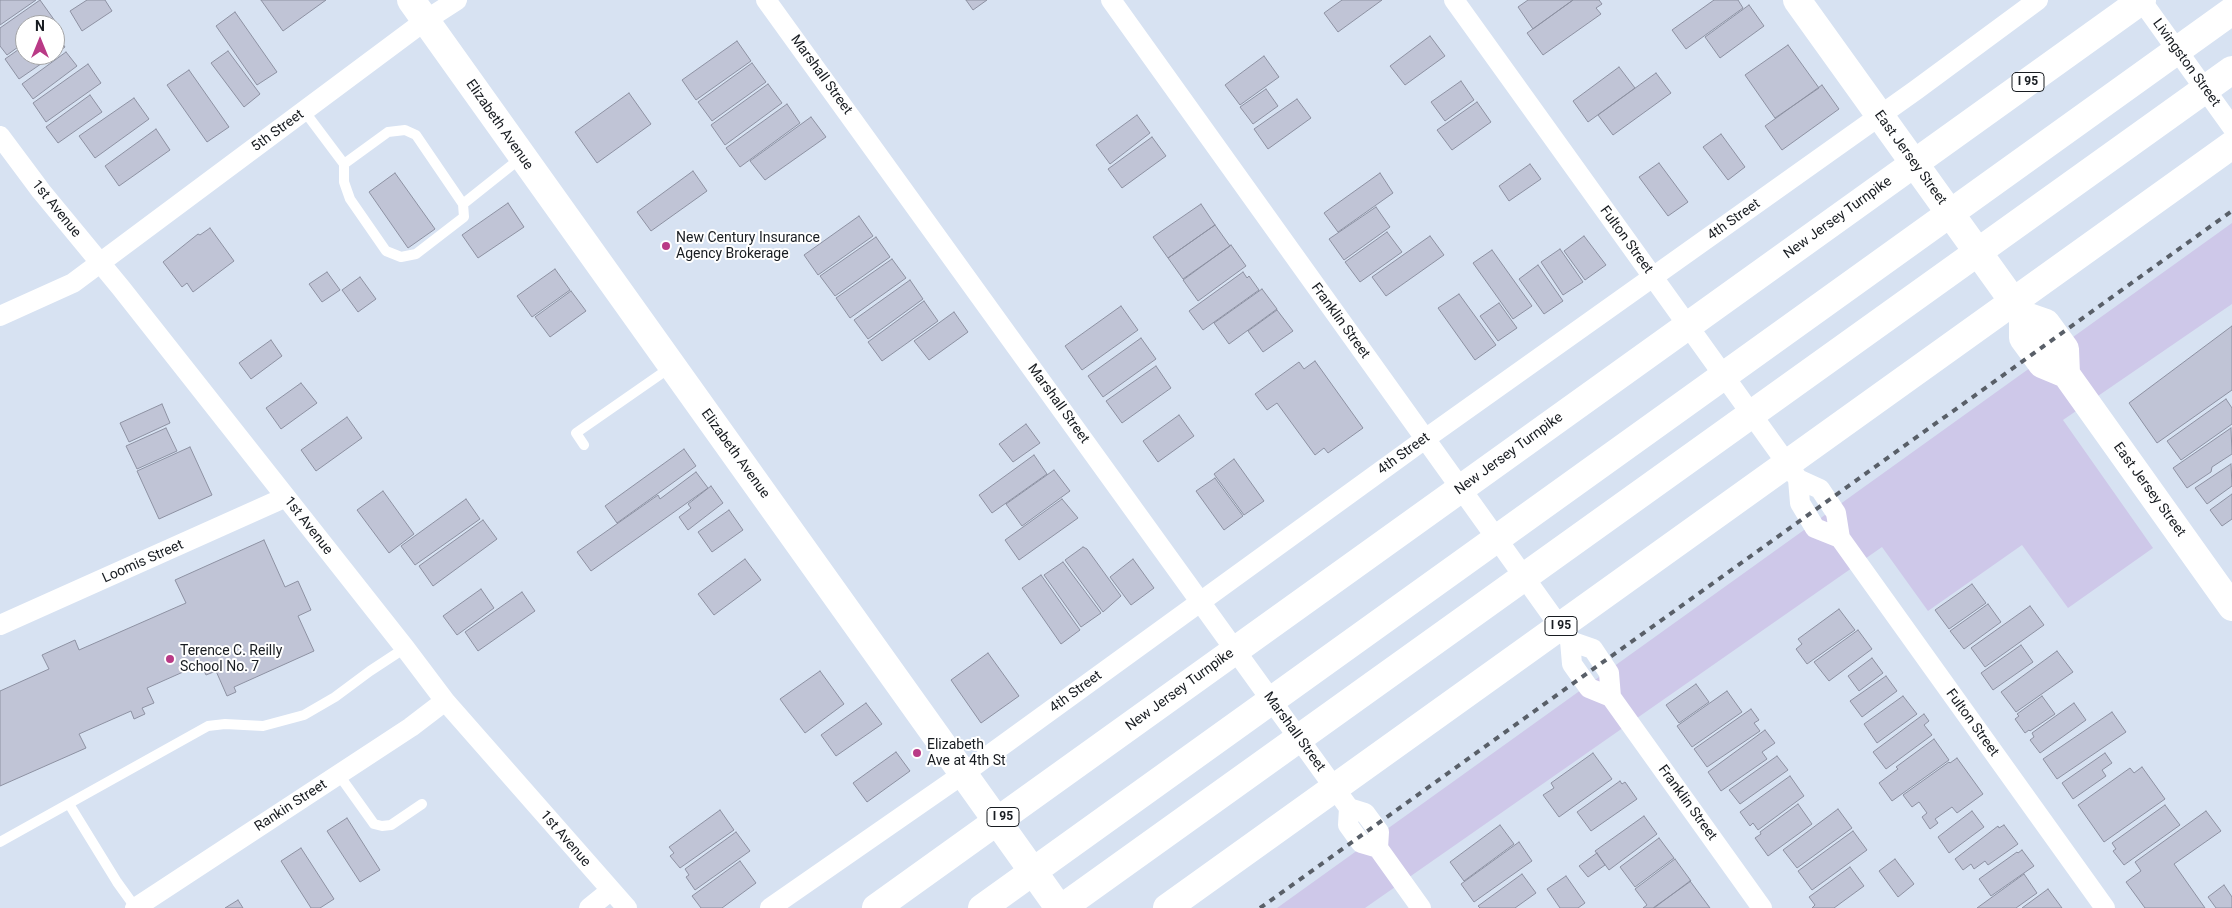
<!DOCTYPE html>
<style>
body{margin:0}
#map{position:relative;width:2232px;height:908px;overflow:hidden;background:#d7e2f2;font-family:Roboto,sans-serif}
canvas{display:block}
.north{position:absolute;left:15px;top:15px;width:50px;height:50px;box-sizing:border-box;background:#fff;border:1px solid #a3a4a6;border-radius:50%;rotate:0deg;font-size:14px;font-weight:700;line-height:20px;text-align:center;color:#181c21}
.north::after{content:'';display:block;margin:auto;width:18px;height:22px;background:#b93a86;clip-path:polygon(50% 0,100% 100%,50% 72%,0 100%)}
</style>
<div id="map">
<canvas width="2232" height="908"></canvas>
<div class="north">N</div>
</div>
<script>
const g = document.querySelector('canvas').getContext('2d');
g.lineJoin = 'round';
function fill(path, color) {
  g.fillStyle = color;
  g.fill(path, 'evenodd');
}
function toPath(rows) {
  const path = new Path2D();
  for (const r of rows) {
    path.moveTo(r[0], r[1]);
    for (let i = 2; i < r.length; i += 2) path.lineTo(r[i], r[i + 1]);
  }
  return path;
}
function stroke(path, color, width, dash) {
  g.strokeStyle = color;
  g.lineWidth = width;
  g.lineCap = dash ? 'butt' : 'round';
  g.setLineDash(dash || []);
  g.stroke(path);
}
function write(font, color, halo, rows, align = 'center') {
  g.font = font + ' Roboto,sans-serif';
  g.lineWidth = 4;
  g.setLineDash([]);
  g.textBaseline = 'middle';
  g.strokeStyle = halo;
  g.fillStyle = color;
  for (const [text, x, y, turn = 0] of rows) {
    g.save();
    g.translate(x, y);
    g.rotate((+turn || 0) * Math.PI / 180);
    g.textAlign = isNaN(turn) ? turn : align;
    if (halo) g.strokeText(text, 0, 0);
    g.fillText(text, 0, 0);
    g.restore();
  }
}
fill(toPath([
 [2232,223,2232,304,2063,420,2153,548,2068,608,2022,545,1928,611,1882,547,1365,908,1277,908]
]), '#cec8e9');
const building = toPath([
 [0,0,36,0,0,25,0,0],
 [40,0,55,21,49,25,25,25,25,42,7,55,0,46,0,28,40,0],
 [87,0,105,0,112,11,82,31,70,11,87,0],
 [261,0,326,0,283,31,261,0],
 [966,0,987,0,973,10,966,0],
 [1342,0,1382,0,1338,32,1324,13,1342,0],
 [1528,0,1573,0,1533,29,1518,7,1528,0],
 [1573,0,1599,0,1602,4,1596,8,1601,14,1543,55,1527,33,1573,0],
 [1714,0,1738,0,1743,8,1686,49,1672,30,1714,0],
 [1749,5,1764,26,1720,58,1705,37,1749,5],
 [235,12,277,72,257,85,216,26,235,12],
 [55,33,65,47,55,54,55,33],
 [1430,36,1445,56,1405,85,1390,66,1430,36],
 [737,41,751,61,696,100,682,80,737,41],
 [25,45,25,55,54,55,19,79,5,59,25,45],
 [1788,45,1819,88,1775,118,1745,75,1788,45],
 [228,51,260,94,244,107,211,63,228,51],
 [66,52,77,66,33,99,22,84,66,52],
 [1264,56,1279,77,1240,105,1225,85,1264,56],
 [752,63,766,82,712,121,698,102,752,63],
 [88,64,101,83,46,122,33,103,88,64],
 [1619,67,1635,88,1588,122,1573,101,1619,67],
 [189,70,229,127,207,142,167,85,189,70],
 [1656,73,1671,93,1613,135,1598,115,1656,73],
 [1461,81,1474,100,1445,121,1431,102,1461,81],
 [768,84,782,103,725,145,711,125,768,84],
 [1822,85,1839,109,1782,150,1765,126,1822,85],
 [1266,89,1278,106,1253,124,1240,107,1266,89],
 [629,93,651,124,597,163,575,132,629,93],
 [90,95,102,112,58,143,46,127,90,95],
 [134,98,149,119,95,158,79,136,134,98],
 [1297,99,1311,118,1268,149,1254,129,1297,99],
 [1477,102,1491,122,1452,150,1437,130,1477,102],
 [787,104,800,123,740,167,726,148,787,104],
 [1137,115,1150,133,1110,164,1096,145,1137,115],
 [811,117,826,137,765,180,750,161,811,117],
 [156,129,170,150,119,186,105,166,156,129],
 [1721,134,1745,167,1728,180,1703,147,1721,134],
 [1152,137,1166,156,1122,188,1108,169,1152,137],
 [1659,163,1688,202,1668,216,1639,177,1659,163],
 [1530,164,1541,179,1509,201,1499,186,1530,164],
 [693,171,707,191,651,231,637,212,693,171],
 [395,173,435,229,408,248,369,192,395,173],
 [1380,173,1393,193,1338,232,1324,213,1380,173],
 [508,203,524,227,478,258,462,235,508,203],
 [1201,204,1215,225,1168,258,1153,237,1201,204],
 [1376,207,1390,227,1344,260,1329,239,1376,207],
 [859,216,873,236,818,275,804,255,859,216],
 [1215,225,1230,246,1183,279,1168,258,1215,225],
 [210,228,234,261,193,292,187,283,182,287,163,262,198,234,200,235,210,228],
 [1387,232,1402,252,1360,282,1345,262,1387,232],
 [1430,236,1444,255,1386,296,1372,277,1430,236],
 [1584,236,1606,265,1585,280,1564,251,1584,236],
 [876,237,890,257,835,296,820,276,876,237],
 [1231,245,1246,266,1198,301,1183,280,1231,245],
 [1560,249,1583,282,1563,295,1541,262,1560,249],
 [1492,250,1532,306,1513,319,1473,263,1492,250],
 [892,259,906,278,850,318,836,298,892,259],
 [1538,265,1563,301,1544,314,1519,279,1538,265],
 [555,269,570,290,532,317,517,296,555,269],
 [327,272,340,290,322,302,309,284,327,272],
 [1243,272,1247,278,1249,276,1259,290,1203,330,1189,311,1243,272],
 [360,277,376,299,358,312,342,290,360,277],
 [910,280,923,299,868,339,854,320,910,280],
 [1262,289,1277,309,1229,344,1214,323,1262,289],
 [571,291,586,311,550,337,535,317,571,291],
 [1459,294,1496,345,1475,360,1438,308,1459,294],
 [924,301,938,321,882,361,868,342,924,301],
 [1499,303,1517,328,1498,341,1480,316,1499,303],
 [1121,306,1138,330,1082,370,1065,346,1121,306],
 [1277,310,1293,331,1263,352,1248,331,1277,310],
 [954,312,968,332,929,360,914,341,954,312],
 [2232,326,2232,390,2157,443,2129,403,2232,326],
 [1141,338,1156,359,1103,397,1088,376,1141,338],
 [271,340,282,356,251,379,239,363,271,340],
 [1315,361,1363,428,1328,453,1324,448,1315,455,1277,403,1267,410,1255,394,1299,362,1304,369,1315,361],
 [1156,366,1171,388,1122,423,1106,401,1156,366],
 [301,383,317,403,281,429,266,408,301,383],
 [2226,399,2232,408,2232,424,2181,460,2167,441,2226,399],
 [162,404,170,423,129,442,120,423,162,404],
 [1179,415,1194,436,1158,462,1143,441,1179,415],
 [347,417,362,438,316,471,301,450,347,417],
 [1026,424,1040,443,1013,462,999,444,1026,424],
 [166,428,177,451,137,469,126,446,166,428],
 [2231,428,2232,454,2212,467,2211,472,2187,488,2173,468,2231,428],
 [190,447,212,495,159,519,137,471,190,447],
 [684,449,696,466,617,523,605,506,684,449],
 [1034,455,1047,474,992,513,979,495,1034,455],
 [1234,459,1264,501,1244,515,1214,474,1234,459],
 [2231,464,2232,486,2207,504,2195,488,2231,464],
 [1054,470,1070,491,1022,526,1006,504,1054,470],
 [696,472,708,488,591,571,577,552,658,495,660,499,696,472],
 [1215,478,1243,516,1224,530,1196,491,1215,478],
 [711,486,723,503,688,530,679,517,691,508,688,504,711,486],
 [383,491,414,534,389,553,357,510,383,491],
 [2232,494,2232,519,2222,526,2210,510,2232,494],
 [466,499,480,519,415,565,401,546,466,499],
 [1062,499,1078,518,1019,560,1005,540,1062,499],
 [729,510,743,530,712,552,698,532,729,510],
 [483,520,497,539,433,586,419,566,483,520],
 [264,540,285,587,298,581,311,610,298,616,314,651,234,687,236,692,227,696,216,671,206,675,201,664,147,688,154,703,142,708,145,714,134,719,131,711,79,734,86,748,0,786,0,691,49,669,42,655,75,640,79,650,186,603,175,580,264,540],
 [1083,547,1087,549,1121,596,1103,612,1065,560,1083,547],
 [745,559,761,580,714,615,698,594,745,559],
 [1133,559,1154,588,1131,605,1110,577,1133,559],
 [1063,562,1101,613,1081,627,1044,575,1063,562],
 [1041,575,1080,630,1061,644,1022,588,1041,575],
 [1972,584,1986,603,1949,629,1935,610,1972,584],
 [481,589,494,608,457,635,443,616,481,589],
 [522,592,535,611,478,651,465,632,522,592],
 [1988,604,2001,622,1964,649,1950,631,1988,604],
 [2030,606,2044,625,1985,667,1971,648,2030,606],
 [1839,609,1855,630,1807,664,1796,649,1802,644,1798,639,1839,609],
 [1858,630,1872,649,1829,681,1814,662,1858,630],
 [2021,645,2033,662,1993,690,1981,673,2021,645],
 [2057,651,2073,672,2016,712,2001,692,2057,651],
 [988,653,1019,696,981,723,951,680,988,653],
 [1872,658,1883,673,1859,691,1848,676,1872,658],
 [820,671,844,704,805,733,780,699,820,671],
 [1886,676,1897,691,1862,717,1850,701,1886,676],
 [1696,684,1709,702,1679,723,1666,705,1696,684],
 [1727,691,1742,712,1692,747,1677,726,1727,691],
 [1903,696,1917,714,1877,743,1864,724,1903,696],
 [2042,696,2055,714,2030,731,2029,730,2025,733,2015,719,2019,716,2017,714,2042,696],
 [866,703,882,724,836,756,821,735,866,703],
 [2074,703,2086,720,2040,753,2030,740,2034,737,2032,733,2074,703],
 [1751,709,1759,720,1754,723,1760,731,1707,767,1694,749,1751,709],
 [2112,712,2126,732,2057,779,2043,759,2112,712],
 [1924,714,1929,721,1924,725,1932,735,1886,769,1873,752,1924,714],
 [1765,730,1775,743,1762,752,1767,759,1721,791,1708,772,1765,730],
 [1934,739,1949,760,1892,801,1879,783,1898,769,1896,767,1934,739],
 [896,752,910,771,867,802,853,783,896,752],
 [1593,753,1612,779,1559,817,1543,795,1554,788,1551,783,1593,753],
 [2105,753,2112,763,2102,770,2106,776,2073,799,2062,783,2105,753],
 [1777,756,1788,770,1740,804,1729,790,1777,756],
 [1957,758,1983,794,1957,813,1952,807,1935,819,1938,823,1930,829,1922,817,1927,813,1919,802,1912,807,1903,795,1949,762,1950,763,1957,758],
 [2142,767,2165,799,2104,842,2078,805,2130,768,2134,773,2142,767],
 [1790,776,1804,796,1758,830,1753,823,1750,826,1740,812,1790,776],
 [1620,781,1622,784,1625,782,1637,799,1591,831,1577,812,1620,781],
 [1798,804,1812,824,1768,856,1755,838,1761,834,1760,832,1798,804],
 [2165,805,2180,825,2124,865,2113,851,2116,849,2112,843,2165,805],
 [1838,809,1852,828,1797,868,1783,850,1838,809],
 [720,810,734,830,680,868,670,856,674,853,669,847,720,810],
 [1972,811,1984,827,1949,853,1938,837,1972,811],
 [2206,811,2221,831,2174,864,2205,908,2145,908,2126,882,2141,871,2135,862,2206,811],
 [1644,816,1657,834,1609,870,1595,851,1644,816],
 [347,818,380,870,360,882,327,831,347,818],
 [1500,825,1514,844,1464,881,1450,862,1500,825],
 [2004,825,2018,844,1988,865,1985,861,1974,869,1971,864,1963,870,1955,859,1998,826,1999,828,2004,825],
 [1853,831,1867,850,1812,890,1798,871,1853,831],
 [736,832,750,851,695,890,686,877,689,875,685,869,736,832],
 [1659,838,1674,858,1635,887,1620,867,1659,838],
 [1519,842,1532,861,1474,902,1461,884,1519,842],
 [301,848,334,899,320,908,311,908,281,861,301,848],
 [2022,850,2034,866,1991,896,1979,879,2017,852,2018,853,2022,850],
 [1597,853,1605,865,1588,877,1579,866,1597,853],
 [1675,859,1691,881,1653,908,1643,908,1647,905,1635,889,1675,859],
 [1895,859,1914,884,1898,897,1879,871,1895,859],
 [740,861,756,883,722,908,701,908,692,896,740,861],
 [1850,867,1864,886,1834,908,1812,908,1815,905,1809,897,1850,867],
 [1522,874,1536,893,1515,908,1480,908,1478,906,1522,874],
 [2024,874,2037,893,2016,908,1977,908,2024,874],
 [1566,876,1585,903,1578,908,1560,908,1547,889,1566,876],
 [1690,881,1710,908,1654,908,1690,881],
 [2224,885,2232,897,2232,908,2216,908,2208,897,2224,885],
 [2048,889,2062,908,2022,908,2048,889],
 [238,900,243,908,225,908,238,900]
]);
fill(building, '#c0c4d6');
stroke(building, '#8d91a2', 1);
stroke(toPath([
 [305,112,344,164,388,132,405,130,416,135,463,204,464,217,416,254,401,257,386,251,350,199,344,182,344,164],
 [463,204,522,157],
 [584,445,576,433,671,367],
 [339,775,374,824,382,826,391,825,422,804],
 [69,804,117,882,135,907],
 [0,842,208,726,225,724,263,726,304,715,335,697,370,671,405,648]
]), '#fff', 10);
stroke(toPath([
 [766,0,1349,808,1365,813,1379,832,1378,848,1421,908],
 [1111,0,1570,641,1572,664,1589,688,1611,697,1762,908],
 [1454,0,1798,479,1820,489,1836,513,1840,538,2105,908],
 [2141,0,2232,127],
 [0,136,41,191,121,288,405,648,445,701,627,908],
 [0,316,73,283,426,20,457,0],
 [1798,479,1800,503,1815,528,1840,538],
 [0,625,286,497],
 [1570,641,1593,649,1609,673,1611,697],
 [1349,808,1348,825,1361,843,1378,848],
 [135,908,411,727,445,701],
 [589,908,610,891],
 [770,908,963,774,1425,439,1916,90,2038,0]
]), '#fff', 20);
stroke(toPath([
 [411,0,1059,908],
 [1797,0,2023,315,2023,338,2042,364,2066,374,2232,607],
 [2023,315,2046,323,2065,349,2066,374]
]), '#fff', 28);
stroke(toPath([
 [876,908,2142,0],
 [982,908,2232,11],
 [1062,908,2232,70],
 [1167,908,2232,145]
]), '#fff', 28);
stroke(toPath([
 [1260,908,2232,211]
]), '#595f68', 4, [6, 6]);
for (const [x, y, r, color] of [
 [666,246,5,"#b93a86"],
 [170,659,5,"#b93a86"],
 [917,753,5,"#b93a86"]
]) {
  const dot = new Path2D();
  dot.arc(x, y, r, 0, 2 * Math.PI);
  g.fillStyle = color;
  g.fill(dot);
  stroke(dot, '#fff', 2);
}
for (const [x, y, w] of [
 [2028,82,32],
 [1561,626,32],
 [1003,817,32]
]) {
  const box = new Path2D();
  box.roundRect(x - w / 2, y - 9.5, w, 19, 4);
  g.fillStyle = '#fff';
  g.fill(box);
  stroke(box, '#181c21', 1);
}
write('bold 12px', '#181c21', null, [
 ["I 95",2028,82],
 ["I 95",1561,626],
 ["I 95",1003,817]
]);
write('14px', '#181c21', '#fff', [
 ["Livingston Street",2186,63,54],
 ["Marshall Street",821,75,54],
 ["Elizabeth Avenue",499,125,55],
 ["5th Street",278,131,-36],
 ["East Jersey Street",1910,158,54],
 ["1st Avenue",56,209,51],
 ["New Jersey Turnpike",1838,218,-36],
 ["4th Street",1734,220,-35],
 ["Fulton Street",1626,240,54],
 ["Franklin Street",1340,321,54],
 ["Marshall Street",1058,404,54],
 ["Elizabeth Avenue",735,454,54],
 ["4th Street",1404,454,-36],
 ["New Jersey Turnpike",1509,454,-36],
 ["East Jersey Street",2149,490,54],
 ["1st Avenue",308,526,52],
 ["Loomis Street",143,562,-24],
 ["New Jersey Turnpike",1180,690,-36],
 ["4th Street",1076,692,-36],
 ["Fulton Street",1972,723,54],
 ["Marshall Street",1294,732,54],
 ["Franklin Street",1687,803,54],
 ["Rankin Street",291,806,-33],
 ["1st Avenue",565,839,49]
]);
write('14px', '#181c21', '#fff', [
 ["New Century Insurance",676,238],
 ["Agency Brokerage",676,254],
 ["Terence C. Reilly",180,651],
 ["School No. 7",180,667],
 ["Elizabeth",927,745],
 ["Ave at 4th St",927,761]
], 'left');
</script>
